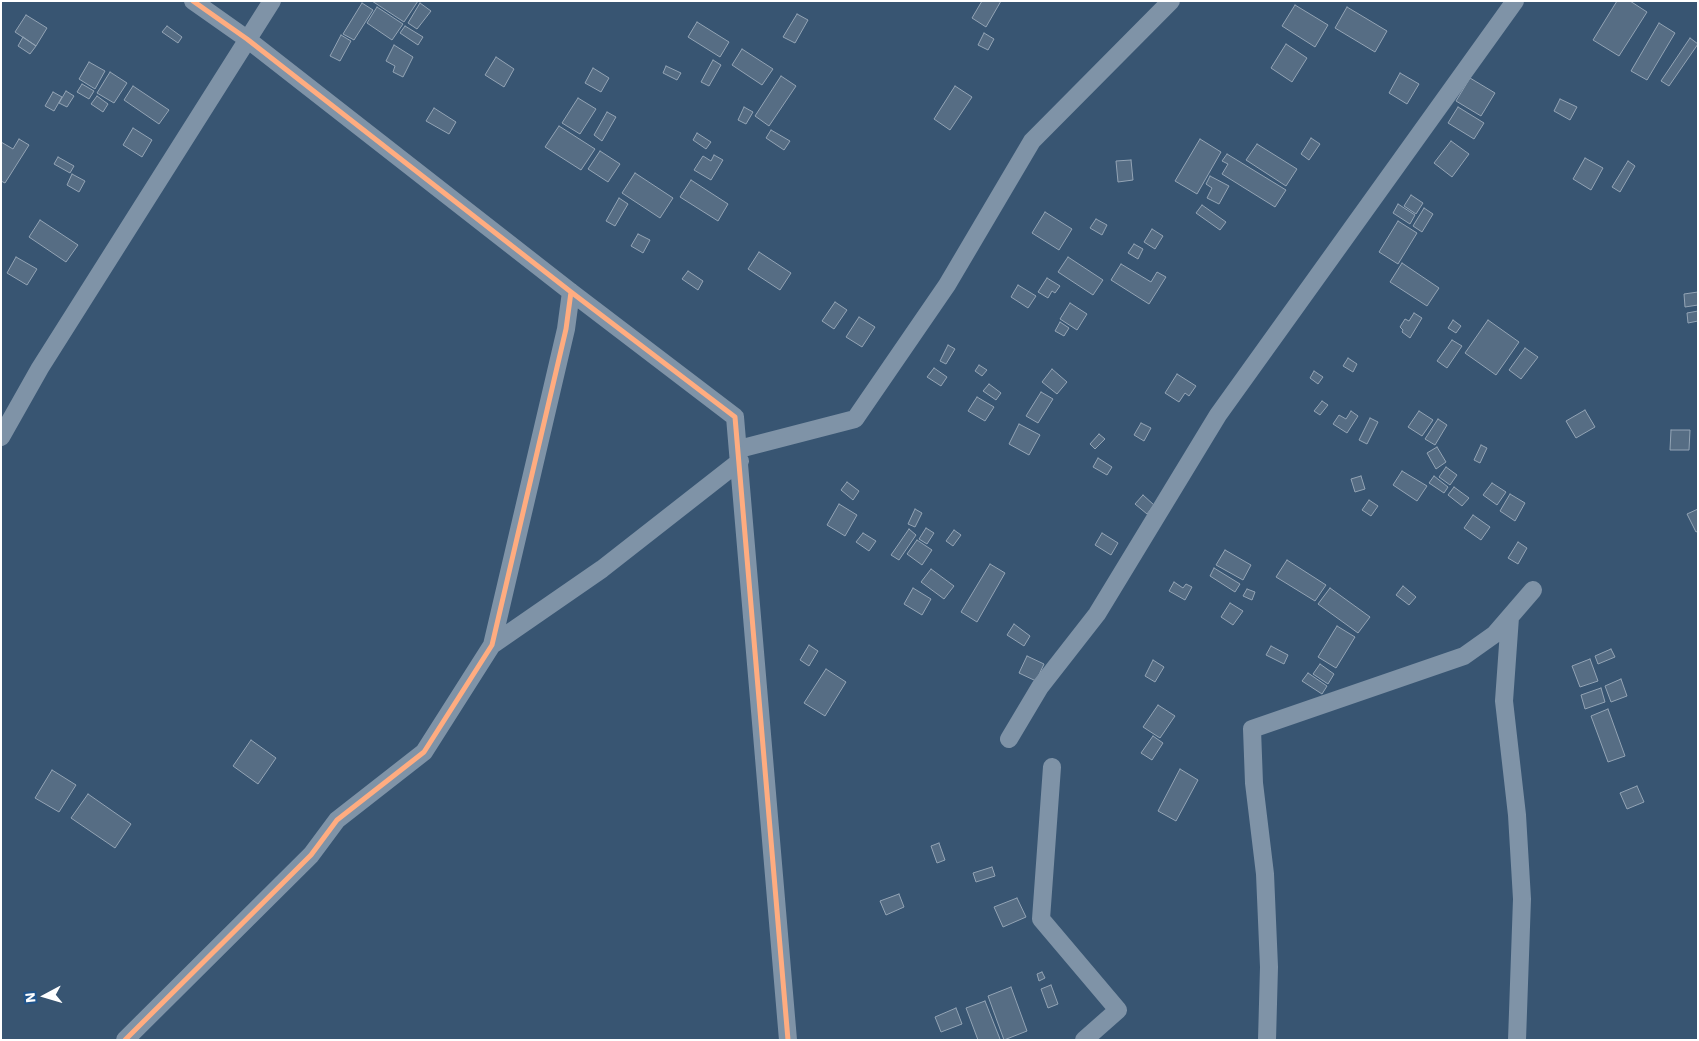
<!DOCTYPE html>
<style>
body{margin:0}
#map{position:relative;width:1699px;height:1041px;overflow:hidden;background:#385572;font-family:"Work Sans",sans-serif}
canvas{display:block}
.frame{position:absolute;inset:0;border:2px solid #fff;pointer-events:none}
.north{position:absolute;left:20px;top:971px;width:50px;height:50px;-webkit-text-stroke:4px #20548b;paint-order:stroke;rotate:264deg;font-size:14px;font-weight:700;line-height:20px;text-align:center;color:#fff}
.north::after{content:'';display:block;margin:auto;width:18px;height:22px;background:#fff;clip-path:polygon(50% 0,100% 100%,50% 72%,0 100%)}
</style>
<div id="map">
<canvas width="1699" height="1041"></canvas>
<div class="frame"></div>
<div class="north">N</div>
</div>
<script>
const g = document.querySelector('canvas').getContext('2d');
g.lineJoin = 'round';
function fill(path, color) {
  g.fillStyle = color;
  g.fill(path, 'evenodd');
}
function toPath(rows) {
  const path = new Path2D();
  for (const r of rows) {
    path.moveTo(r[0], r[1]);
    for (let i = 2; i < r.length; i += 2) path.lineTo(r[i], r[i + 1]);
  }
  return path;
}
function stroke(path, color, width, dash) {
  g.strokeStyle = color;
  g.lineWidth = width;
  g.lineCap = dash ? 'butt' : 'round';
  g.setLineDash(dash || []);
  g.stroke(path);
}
const building = toPath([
 [372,1,418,1,404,22,372,1],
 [982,1,1001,1,986,27,972,18,982,1],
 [1617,1,1630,1,1647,12,1619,56,1593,40,1617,1],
 [362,3,373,10,354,40,343,34,362,3],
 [420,3,431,11,417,29,408,23,420,3],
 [1295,5,1328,25,1315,47,1282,26,1295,5],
 [377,7,403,24,392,40,367,23,377,7],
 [1347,7,1387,31,1375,52,1335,28,1347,7],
 [797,14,808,20,795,43,783,37,797,14],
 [26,15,47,28,36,46,15,32,26,15],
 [697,22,729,42,720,57,688,37,697,22],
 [1659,23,1675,33,1647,80,1631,71,1659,23],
 [167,26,182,37,178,43,162,32,167,26],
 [405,26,423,37,418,45,400,33,405,26],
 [984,33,994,39,988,50,978,45,984,33],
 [341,35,351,41,340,61,330,56,341,35],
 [23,37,36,46,30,54,18,46,23,37],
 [1690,38,1698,44,1669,86,1661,81,1690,38],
 [1286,44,1307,58,1292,82,1271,68,1286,44],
 [394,45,413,57,403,77,393,72,395,66,386,61,394,45],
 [742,49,773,69,762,85,732,65,742,49],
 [496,57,514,69,504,87,485,75,496,57],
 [713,60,721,65,709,86,701,82,713,60],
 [89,62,105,71,95,89,79,79,89,62],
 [666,66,681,73,677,80,663,73,666,66],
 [593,68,609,78,601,92,585,83,593,68],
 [110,72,127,83,114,103,97,93,110,72],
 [1400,73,1419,84,1407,104,1389,93,1400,73],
 [781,76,796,86,769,126,755,116,781,76],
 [1470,78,1495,93,1481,116,1456,101,1470,78],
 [82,84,94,91,89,99,77,92,82,84],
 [133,86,169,110,159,124,124,100,133,86],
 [955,86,972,97,950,130,934,119,955,86],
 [66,91,74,96,67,107,59,103,66,91],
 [53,92,62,97,54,111,45,106,53,92],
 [97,96,108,104,103,112,91,104,97,96],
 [578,98,596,109,580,134,562,123,578,98],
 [1560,99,1577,107,1570,120,1554,111,1560,99],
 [744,107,753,112,746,124,738,120,744,107],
 [1458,107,1484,123,1474,139,1448,123,1458,107],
 [434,108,456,122,449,134,426,121,434,108],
 [607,112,616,117,602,141,594,135,607,112],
 [559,126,595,149,581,170,545,147,559,126],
 [133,128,152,140,142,157,123,145,133,128],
 [771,130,790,141,784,150,766,138,771,130],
 [697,133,711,142,706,149,693,140,697,133],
 [1311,138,1320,144,1309,160,1301,154,1311,138],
 [19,139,29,145,5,183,1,181,1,142,13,149,19,139],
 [1200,139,1221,152,1197,194,1175,181,1200,139],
 [1451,141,1469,154,1452,177,1434,163,1451,141],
 [1257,144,1297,169,1286,186,1246,160,1257,144],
 [600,151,620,164,608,182,588,169,600,151],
 [1227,154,1286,190,1275,207,1222,174,1228,164,1222,161,1227,154],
 [714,155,723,160,711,180,694,170,703,156,711,161,714,155],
 [58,157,74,166,70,173,54,164,58,157],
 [1585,158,1603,168,1591,190,1573,179,1585,158],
 [1131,160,1133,180,1118,182,1116,161,1131,160],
 [1628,161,1635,166,1620,192,1612,187,1628,161],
 [635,173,673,198,660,218,622,193,635,173],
 [72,174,85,181,79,192,67,185,72,174],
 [1210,176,1229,186,1219,204,1207,198,1212,188,1206,184,1210,176],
 [691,180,728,204,718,221,680,197,691,180],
 [1411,195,1423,203,1416,214,1404,206,1411,195],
 [619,198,628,204,615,226,606,221,619,198],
 [1398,204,1415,215,1410,224,1393,213,1398,204],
 [1202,205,1226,222,1220,230,1196,213,1202,205],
 [1424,208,1433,214,1422,232,1413,226,1424,208],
 [1045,212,1072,229,1059,250,1032,233,1045,212],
 [1096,219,1107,225,1102,235,1090,228,1096,219],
 [40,220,78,245,66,262,29,237,40,220],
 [1398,221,1417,233,1398,264,1379,252,1398,221],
 [1152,229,1163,236,1155,249,1144,242,1152,229],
 [638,234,650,240,643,253,631,246,638,234],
 [1134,244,1143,249,1138,259,1128,253,1134,244],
 [759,252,791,273,780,290,748,269,759,252],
 [16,257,37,269,27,285,7,273,16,257],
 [1068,257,1103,280,1093,295,1058,272,1068,257],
 [1402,263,1439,288,1427,306,1390,282,1402,263],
 [1121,264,1151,282,1157,272,1166,277,1149,304,1111,280,1121,264],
 [688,271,703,281,698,290,682,279,688,271],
 [1047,278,1060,286,1055,293,1052,291,1048,298,1038,292,1047,278],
 [1018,285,1036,296,1028,308,1011,297,1018,285],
 [1698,292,1698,305,1685,307,1684,294,1698,292],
 [835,302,847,310,834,329,822,321,835,302],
 [1070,303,1087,314,1077,330,1060,319,1070,303],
 [1698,311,1698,321,1688,323,1687,313,1698,311],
 [1414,313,1422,318,1410,338,1402,332,1403,330,1400,327,1405,319,1409,321,1414,313],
 [859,317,875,327,862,347,846,337,859,317],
 [1453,320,1461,326,1456,333,1448,328,1453,320],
 [1488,320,1519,342,1496,375,1465,353,1488,320],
 [1060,322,1069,328,1064,336,1055,331,1060,322],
 [1452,340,1462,346,1447,368,1437,361,1452,340],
 [948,345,955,349,946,364,940,361,948,345],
 [1525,348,1538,357,1521,379,1509,370,1525,348],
 [1348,358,1357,364,1353,372,1343,366,1348,358],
 [979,365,987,370,982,376,975,371,979,365],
 [934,368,947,377,941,386,927,377,934,368],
 [1052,369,1067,382,1057,394,1042,382,1052,369],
 [1314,371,1323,377,1318,384,1310,378,1314,371],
 [1177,374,1196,386,1189,396,1185,393,1179,402,1165,393,1177,374],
 [989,384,1001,393,996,400,983,391,989,384],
 [1041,392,1053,399,1038,423,1026,416,1041,392],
 [977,397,994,407,985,421,968,411,977,397],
 [1322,401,1328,405,1320,415,1314,411,1322,401],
 [1585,410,1595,427,1576,438,1566,421,1585,410],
 [1351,411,1358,416,1347,433,1333,424,1339,415,1346,419,1351,411],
 [1419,411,1433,420,1422,436,1408,427,1419,411],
 [1370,418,1378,422,1367,444,1359,440,1370,418],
 [1438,419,1447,425,1435,445,1425,439,1438,419],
 [1141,423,1151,428,1144,441,1134,435,1141,423],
 [1019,424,1040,435,1029,455,1009,444,1019,424],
 [1671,430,1690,430,1689,450,1670,450,1671,430],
 [1099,434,1105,439,1095,449,1090,444,1099,434],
 [1481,445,1487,448,1480,463,1474,460,1481,445],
 [1437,447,1446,462,1436,469,1427,453,1437,447],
 [1098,458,1112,467,1107,475,1093,467,1098,458],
 [1446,467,1457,475,1450,485,1439,477,1446,467],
 [1402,471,1427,486,1417,501,1393,485,1402,471],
 [1361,476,1365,489,1355,492,1351,479,1361,476],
 [1434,476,1448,487,1444,493,1429,483,1434,476],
 [847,482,859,491,853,500,841,490,847,482],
 [1492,483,1506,492,1497,505,1483,495,1492,483],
 [1454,487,1469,498,1462,506,1448,495,1454,487],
 [1510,494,1525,503,1515,521,1500,511,1510,494],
 [1143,495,1154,505,1147,514,1135,504,1143,495],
 [1369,500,1378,506,1371,516,1362,510,1369,500],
 [839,504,857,515,845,536,827,525,839,504],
 [915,509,922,513,915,527,908,524,915,509],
 [1698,509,1698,531,1696,532,1687,514,1698,509],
 [1473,515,1490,527,1481,540,1464,528,1473,515],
 [926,528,934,533,927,544,919,539,926,528],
 [909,529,916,535,899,560,891,555,909,529],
 [954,530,961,535,953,546,946,541,954,530],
 [863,533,876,541,869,551,856,542,863,533],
 [1102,533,1118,543,1111,555,1095,545,1102,533],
 [917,540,932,550,922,565,907,554,917,540],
 [1518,542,1527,548,1518,564,1508,558,1518,542],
 [1225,550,1251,565,1243,580,1216,565,1225,550],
 [1287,560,1326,585,1315,601,1276,577,1287,560],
 [990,564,1005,573,977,622,961,612,990,564],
 [1214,568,1240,584,1235,592,1210,576,1214,568],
 [931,569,954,586,944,599,921,582,931,569],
 [1174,582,1183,588,1186,584,1192,587,1185,600,1169,591,1174,582],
 [1403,586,1416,597,1409,605,1396,595,1403,586],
 [913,588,931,599,922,615,904,604,913,588],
 [1330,588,1370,617,1358,633,1318,604,1330,588],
 [1247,589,1255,592,1252,600,1243,596,1247,589],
 [1230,603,1243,611,1233,625,1221,617,1230,603],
 [1014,624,1030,636,1024,646,1007,635,1014,624],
 [1337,626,1355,637,1336,668,1318,657,1337,626],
 [809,645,818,651,809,666,800,660,809,645],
 [1271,646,1288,655,1284,664,1266,655,1271,646],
 [1611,649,1615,657,1598,664,1595,656,1611,649],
 [1027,656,1044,664,1036,681,1019,673,1027,656],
 [1590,659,1598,681,1580,687,1572,666,1590,659],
 [1153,660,1164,667,1155,682,1145,676,1153,660],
 [1320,664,1334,674,1328,684,1313,674,1320,664],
 [826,669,846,682,825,716,804,703,826,669],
 [1308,673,1327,686,1322,694,1302,681,1308,673],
 [1621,679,1627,696,1611,702,1605,686,1621,679],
 [1601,688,1605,702,1585,709,1581,695,1601,688],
 [1158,705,1175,716,1160,738,1143,727,1158,705],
 [1608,709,1625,756,1608,762,1591,716,1608,709],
 [1153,736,1163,743,1152,760,1141,753,1153,736],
 [251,740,276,758,258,784,233,766,251,740],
 [1180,769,1198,780,1176,821,1158,811,1180,769],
 [52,770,76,785,59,812,35,798,52,770],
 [1637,786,1644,802,1627,809,1620,793,1637,786],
 [88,794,131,824,115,848,71,818,88,794],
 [939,843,945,860,937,863,931,846,939,843],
 [992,867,995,876,976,882,973,873,992,867],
 [899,894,904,907,886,915,880,901,899,894],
 [1017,898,1026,917,1003,927,994,907,1017,898],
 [1042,972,1045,978,1039,981,1037,974,1042,972],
 [1051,985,1058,1004,1048,1008,1041,989,1051,985],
 [1011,987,1027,1031,1004,1040,988,996,1011,987],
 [985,1001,1000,1039,998,1040,978,1040,966,1008,985,1001],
 [956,1008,962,1024,941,1032,935,1017,956,1008]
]);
fill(building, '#566d84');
stroke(building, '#93a4b5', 1);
stroke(toPath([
 [193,1,247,39,571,292,735,417,788,1040],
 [1,437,40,368,272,1],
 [739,449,855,419,947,285,1032,141,1171,1],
 [1510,617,1504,701,1517,815,1522,899,1517,1040],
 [492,645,602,569,740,461],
 [1009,739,1040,687,1097,614,1218,415,1515,1],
 [1052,767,1041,919,1118,1010,1084,1040],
 [125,1040,311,855,337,820,424,752,492,645,566,329,571,292],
 [1267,1040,1269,967,1265,874,1254,783,1252,729,1464,656,1495,634,1533,590]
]), '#7f93a7', 18);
stroke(toPath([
 [193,1,247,39,571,292,735,417,788,1040],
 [125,1040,311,855,337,820,424,752,492,645,566,329,571,292]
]), '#ffac80', 5);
</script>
